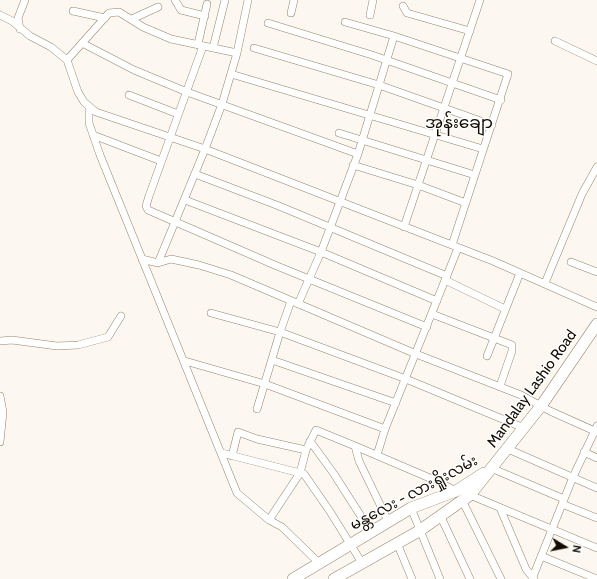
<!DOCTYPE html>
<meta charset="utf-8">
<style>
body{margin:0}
#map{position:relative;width:597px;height:579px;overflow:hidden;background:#fcf7f0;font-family:Cabin,sans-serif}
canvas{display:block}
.north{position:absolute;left:545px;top:527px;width:40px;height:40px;-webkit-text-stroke:3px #fff;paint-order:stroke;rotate:100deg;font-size:11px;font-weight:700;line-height:16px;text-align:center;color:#120b02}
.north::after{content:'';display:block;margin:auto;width:14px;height:18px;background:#120b02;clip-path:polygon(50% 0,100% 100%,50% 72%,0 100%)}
</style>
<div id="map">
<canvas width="597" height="579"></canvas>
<div class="north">N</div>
</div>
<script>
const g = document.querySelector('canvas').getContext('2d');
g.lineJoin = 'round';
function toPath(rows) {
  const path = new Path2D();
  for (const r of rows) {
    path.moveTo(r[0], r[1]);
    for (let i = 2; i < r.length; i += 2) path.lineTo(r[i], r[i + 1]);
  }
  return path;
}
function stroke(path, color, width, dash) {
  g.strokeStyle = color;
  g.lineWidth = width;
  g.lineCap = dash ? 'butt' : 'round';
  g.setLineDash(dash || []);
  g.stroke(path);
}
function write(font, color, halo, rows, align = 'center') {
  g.font = font + ' Cabin,"Noto Sans Myanmar",sans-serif';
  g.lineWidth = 3;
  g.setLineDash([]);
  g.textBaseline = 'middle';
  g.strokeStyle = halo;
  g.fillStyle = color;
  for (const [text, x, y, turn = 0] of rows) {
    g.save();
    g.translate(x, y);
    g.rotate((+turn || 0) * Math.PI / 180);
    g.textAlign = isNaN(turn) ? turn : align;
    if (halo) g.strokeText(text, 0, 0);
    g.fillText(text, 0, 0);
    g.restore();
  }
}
const minor = toPath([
 [175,0,181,10,205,16],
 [403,6,407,13,470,31],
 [73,11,105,18],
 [291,13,294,0],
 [0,15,12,21,30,36,51,47,67,60,78,92,84,102,96,112,205,149,493,261,597,307],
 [370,15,373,0],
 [132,19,158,7],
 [345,22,394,36,508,74,452,245],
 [268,23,372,55,501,100],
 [20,29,18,18,25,0],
 [555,41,597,61],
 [82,43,134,70,187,92,358,154],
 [198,44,207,4],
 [203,46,149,196,146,206,148,210,277,266,427,327],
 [213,48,225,0],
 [254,48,379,85,492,125],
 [67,60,109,13,119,12,143,27,171,39,237,53,248,0],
 [231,74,483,149],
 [129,95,178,114],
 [89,108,89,123,100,155,237,493,269,520,282,527,319,563],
 [339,133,475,175],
 [93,135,161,161],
 [353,165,418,185,466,203],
 [195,174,279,206,447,276],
 [185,200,321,252,437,301],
 [404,227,480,0],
 [142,259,158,263,171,259,199,265,231,275,416,354,521,395,550,411,597,432],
 [571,262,597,272],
 [158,263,205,149,222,104,237,53],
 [445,280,505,309],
 [545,283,582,194,597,167],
 [291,301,280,332,406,379,524,428],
 [298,304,321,252,358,154,394,36],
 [211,313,280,332,257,409],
 [432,314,512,345,512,351,500,386],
 [0,341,12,340,57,346,78,345,108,337,121,316],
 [487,356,520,273],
 [272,360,396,403],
 [185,361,265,384,385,429],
 [0,396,3,412,0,442],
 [310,441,334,474,371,532],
 [508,449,597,488],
 [584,452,597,458],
 [222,453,304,474,329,510,362,563],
 [377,455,385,429,458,248],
 [232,456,238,432,257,439,306,450],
 [491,468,564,499],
 [470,495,597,548],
 [463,502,501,579],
 [562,504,597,518],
 [411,508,440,579],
 [500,508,526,569,534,579],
 [441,517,470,579],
 [269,520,300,473,306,450,316,430,355,446],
 [388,521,359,461,355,446,439,482,456,491],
 [397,543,412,579],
 [541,556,597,579],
 [532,579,573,477,597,426]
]);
const highway = toPath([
 [293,579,411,508,456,491,484,473],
 [334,579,419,531,470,495,541,406,597,324]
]);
stroke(minor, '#998466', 8);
stroke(highway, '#998466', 12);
stroke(minor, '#fff', 7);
stroke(highway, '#fff', 11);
write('15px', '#120b02', '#fff', [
 ["Mandalay Lashio Road",532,389,-54],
 ["မန္တလေး - လားရှိုးလမ်း",414,493,-28]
]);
write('17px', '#120b02', '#fff', [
 ["အုန်းချော",459,123]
]);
</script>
